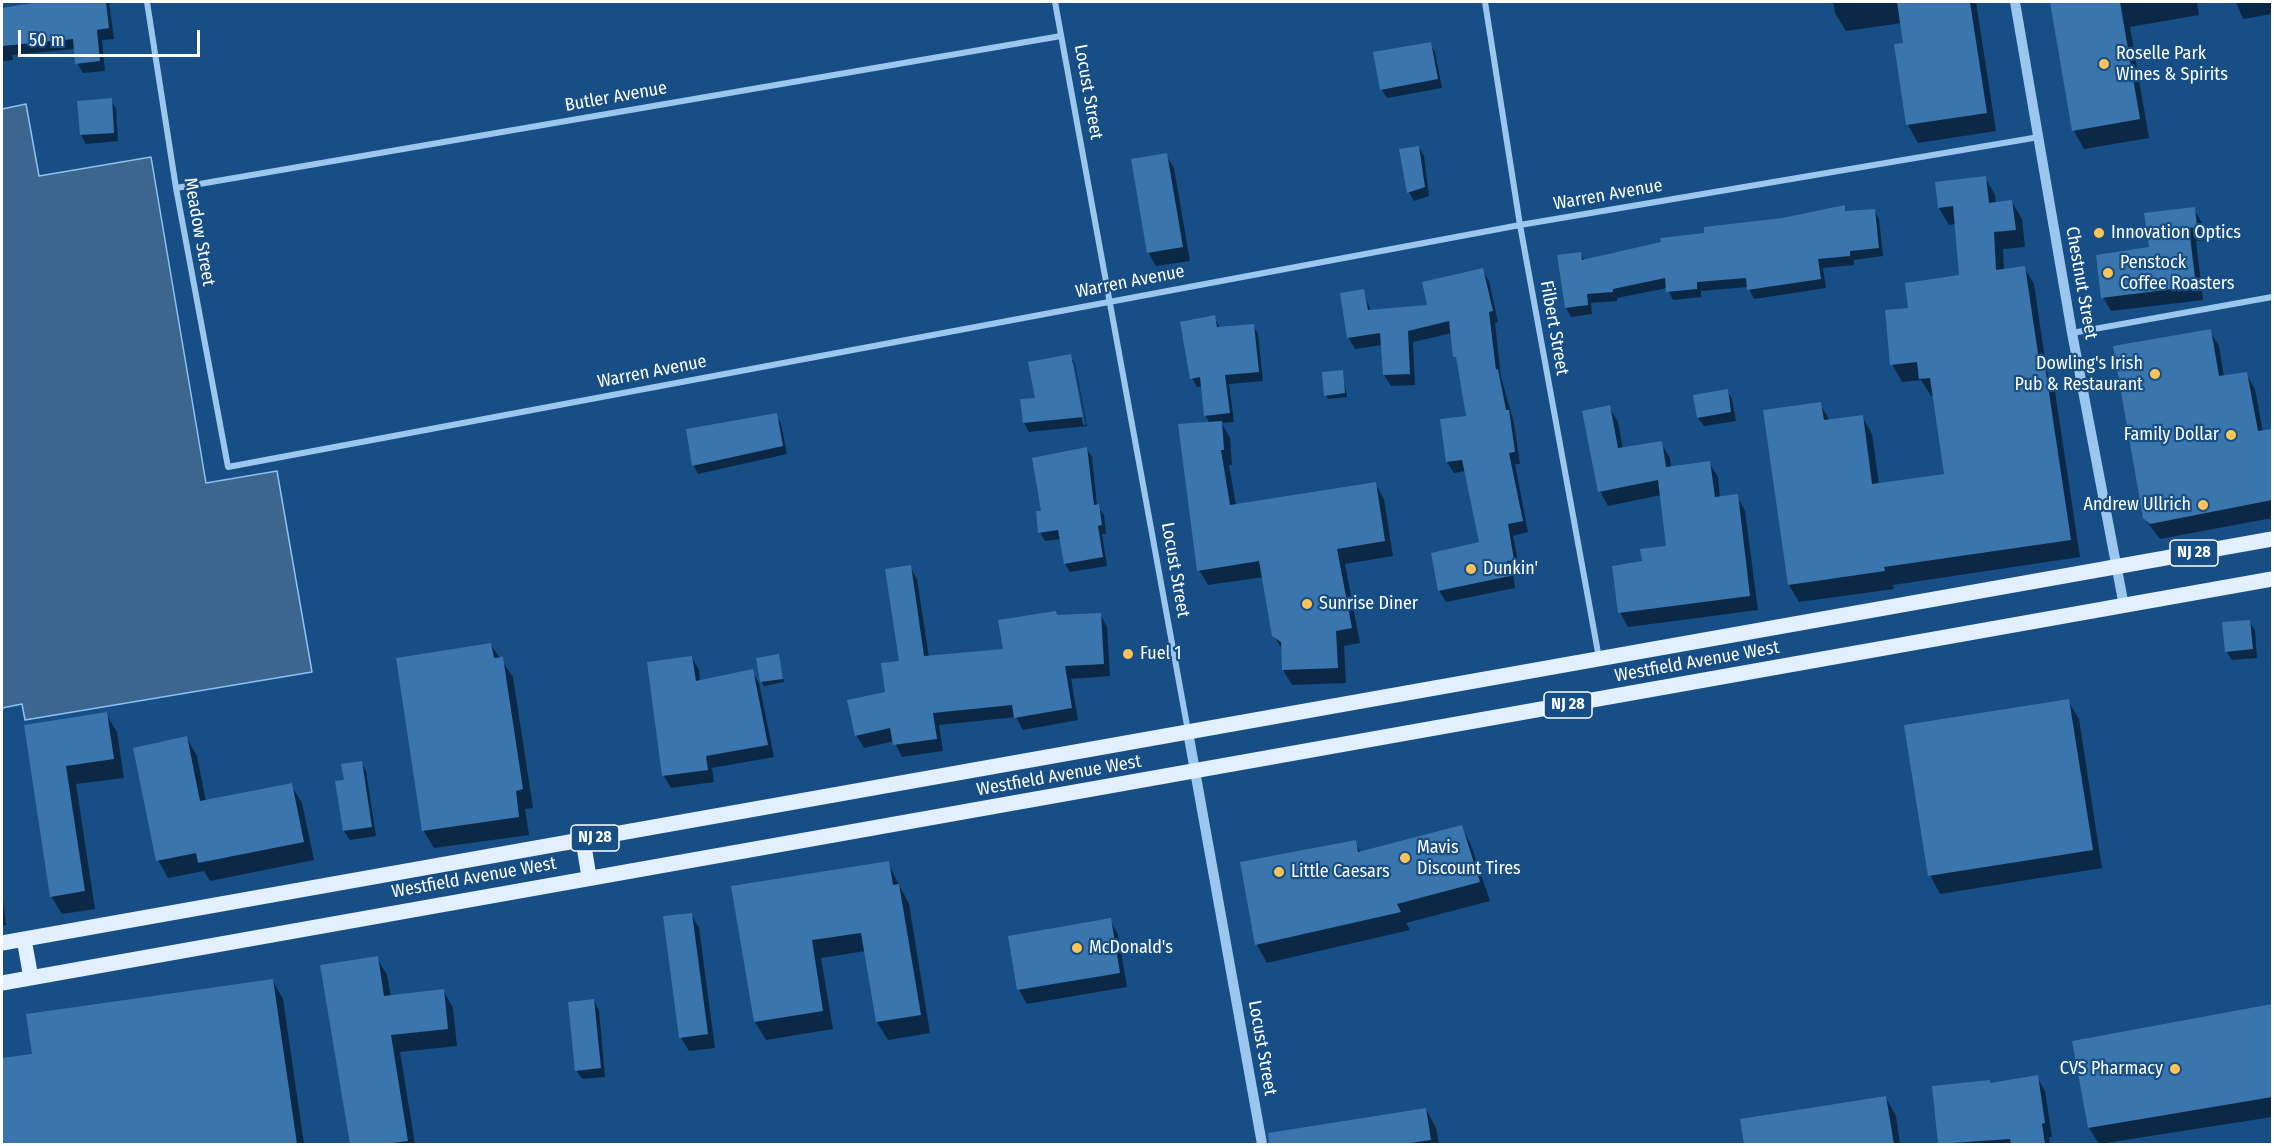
<!DOCTYPE html>
<style>
body{margin:0}
#map{position:relative;width:2274px;height:1146px;overflow:hidden;background:#164e85;font-family:"Fira Sans Condensed",sans-serif}
canvas{display:block}
.frame{position:absolute;inset:0;border:3px solid #fff;pointer-events:none}
.scale{position:absolute;left:18px;top:30px;width:182px;height:27px;box-sizing:border-box;border:3px solid #fff;border-top:0;padding-left:8px;font-size:18px;line-height:21px;white-space:nowrap;color:#fff;-webkit-text-stroke:4px #164e85;paint-order:stroke}
</style>
<div id="map">
<canvas width="2274" height="1146"></canvas>
<div class="frame"></div>
<div class="scale">50 m</div>
</div>
<script>
const g = document.querySelector('canvas').getContext('2d');
g.lineJoin = 'round';
function fill(path, color) {
  g.fillStyle = color;
  g.fill(path, 'evenodd');
}
function toPath(rows) {
  const path = new Path2D();
  for (const r of rows) {
    path.moveTo(r[0], r[1]);
    for (let i = 2; i < r.length; i += 2) path.lineTo(r[i], r[i + 1]);
  }
  return path;
}
function stroke(path, color, width, dash) {
  g.strokeStyle = color;
  g.lineWidth = width;
  g.lineCap = dash ? 'butt' : 'round';
  g.setLineDash(dash || []);
  g.stroke(path);
}
function write(font, color, halo, rows, align = 'center') {
  g.font = font + ' "Fira Sans Condensed",sans-serif';
  g.lineWidth = 4.5;
  g.setLineDash([]);
  g.textBaseline = 'middle';
  g.strokeStyle = halo;
  g.fillStyle = color;
  for (const [text, x, y, turn = 0] of rows) {
    g.save();
    g.translate(x, y);
    g.rotate((+turn || 0) * Math.PI / 180);
    g.textAlign = isNaN(turn) ? turn : align;
    if (halo) g.strokeText(text, 0, 0);
    g.fillText(text, 0, 0);
    g.restore();
  }
}
const water = toPath([
 [26,104,39,176,151,157,206,483,277,471,312,672,25,720,22,704,2,708,2,109,26,104]
]);
fill(water, '#3c668e');
stroke(water, '#8dc2f0', 1.5);
fill(toPath([
 [58,2,109,2,114,39,102,40,105,71,83,73,77,63,75,49,12,55,13,60,2,61,2,9],
 [1833,2,1976,2,1996,131,1918,143,1908,125,1902,23,1846,31,1835,13],
 [2052,2,2197,2,2199,15,2130,27,2149,138,2084,149,2074,131],
 [2236,2,2272,2,2272,14,2243,19],
 [1430,43,1435,52,1442,88,1387,98,1381,89],
 [111,100,116,109,118,141,86,144,81,135],
 [1419,147,1424,156,1429,196,1414,201,1409,192],
 [1166,155,1174,168,1190,261,1156,266,1148,252],
 [1985,177,1995,195,1996,204,2012,202,2022,219,2025,247,2003,249,2004,270,2024,267,2034,284,2047,373,2054,385,2080,557,1893,585,1894,589,1799,602,1789,585,1820,404,1830,421,1862,416,1872,434,1879,484,1946,475,1934,396,1931,396,1921,380,1902,382,1892,364,1910,309,1961,277,1956,224,1949,225,1939,208],
 [1844,207,1847,213,1874,210,1879,219,1883,256,1854,260,1854,265,1823,268,1826,288,1754,299,1748,287,1701,291,1701,297,1673,300,1667,288,1617,298,1617,301,1591,303,1592,314,1571,317,1566,308,1559,256,1580,253,1585,261],
 [2194,209,2202,223,2204,240,2196,241,2203,300,2111,311,2103,297,2150,248],
 [1482,270,1489,281,1498,322,1495,323,1501,377,1514,423,1520,464,1515,464,1528,532,1513,536,1520,571,1513,573,1515,588,1446,602,1439,590,1480,543,1466,471,1454,473,1447,462,1468,417,1452,333,1413,342,1415,385,1391,386,1384,375,1382,345,1355,349,1348,337,1363,291,1371,311,1429,306],
 [1214,317,1220,328,1253,325,1258,334,1263,381,1229,384,1234,422,1222,423,1230,438,1232,465,1229,465,1236,505,1375,483,1384,499,1393,556,1345,564,1360,643,1344,646,1346,683,1292,685,1283,670,1283,651,1274,636,1264,577,1208,585,1199,570,1210,424,1206,416,1202,386,1197,387,1192,378],
 [2210,331,2219,346,2224,377,2246,373,2255,389,2263,432,2272,430,2272,518,2160,539,2144,518],
 [1070,355,1075,364,1087,426,1029,432,1024,423,1037,399],
 [1071,363,1074,363,1086,425,1083,425],
 [1342,371,1347,397,1328,399,1326,395],
 [1727,391,1732,399,1736,421,1704,426,1698,418],
 [1609,407,1618,422,1623,449,1661,443,1670,458,1671,467,1709,463,1718,477,1720,498,1737,496,1745,511,1758,610,1628,627,1620,612,1644,563,1668,547,1661,495,1608,506,1600,491],
 [776,415,781,424,787,454,698,474,693,465],
 [1086,448,1092,457,1097,506,1104,515,1106,534,1102,534,1107,566,1070,572,1065,564,1061,539,1045,541,1040,532],
 [910,567,917,579,929,657,1005,651,1058,617,1100,614,1107,627,1110,676,1071,679,1078,720,1023,730,1016,717,939,725,943,751,902,757,894,741,864,748,856,735,887,693,900,662],
 [2249,621,2255,630,2257,658,2232,660,2226,651],
 [491,645,513,677,533,808,525,809,529,835,434,848,423,830],
 [778,656,784,682,764,686,762,682],
 [692,658,699,670,700,681,752,671,759,683,774,757,712,768,714,782,671,788,664,776,648,664],
 [2068,701,2079,719,2102,868,1940,894,1930,875],
 [106,714,117,732,124,778,76,784,95,909,62,914,51,896,26,726],
 [187,738,197,756,206,802,291,785,302,803,314,860,210,881,204,871,168,878,158,860],
 [361,762,366,771,376,836,350,840,344,831,337,783,346,781],
 [1461,826,1471,845,1490,901,1406,923,1410,930,1267,963,1257,945,1242,863,1355,842,1361,853],
 [888,863,909,904,930,1033,888,1040,877,1022,866,951,821,958,833,1029,766,1040,755,1022,733,887],
 [2,892,6,925,2,926],
 [691,914,699,928,715,1048,689,1051,681,1038],
 [1110,920,1118,934,1127,987,1027,1004,1019,990,1010,937],
 [377,958,387,975,391,996,443,990,453,1008,457,1046,400,1052,415,1144,351,1144,322,967],
 [273,981,283,999,304,1144,2,1144,2,1059,33,1055],
 [594,1001,599,1010,605,1077,582,1079,576,1070],
 [2272,1006,2272,1117,2099,1144,2089,1128,2073,1042],
 [2037,1077,2045,1091,2052,1137,2049,1137,2050,1144,1940,1144,1933,1088,1990,1084],
 [1886,1098,1896,1116,1900,1144,1745,1144,1741,1120],
 [1426,1109,1436,1128,1439,1144,1295,1144,1293,1131]
]), '#0007');
fill(toPath([
 [40,2,106,2,109,28,97,30,100,61,75,64,73,39,2,46,2,8],
 [1897,2,1970,2,1987,113,1906,125,1894,44,1903,43],
 [2050,2,2120,2,2140,119,2072,131],
 [1431,42,1438,79,1380,90,1373,52],
 [112,98,114,133,80,135,77,101],
 [1419,146,1425,187,1407,193,1399,149],
 [1167,153,1183,247,1147,253,1131,159],
 [1986,176,1989,203,2012,200,2016,230,1994,232,1996,270,2025,266,2040,367,2045,366,2071,540,1884,567,1885,571,1788,585,1763,410,1821,402,1824,420,1863,415,1872,484,1944,474,1930,378,1919,379,1917,362,1890,365,1885,310,1908,308,1905,283,1959,275,1953,206,1938,208,1935,182],
 [1845,205,1845,211,1875,209,1879,248,1850,251,1850,256,1818,259,1821,279,1747,290,1746,278,1697,282,1697,289,1666,292,1665,278,1613,289,1613,292,1587,294,1588,305,1565,308,1557,255,1581,252,1582,260,1661,242,1660,238,1704,233,1704,227,1782,218],
 [2195,207,2197,227,2189,228,2196,286,2101,298,2096,255,2149,247,2144,213],
 [1483,268,1493,311,1489,312,1496,370,1498,369,1506,410,1509,410,1515,452,1509,453,1523,521,1508,524,1514,560,1507,561,1510,576,1438,591,1431,553,1479,542,1462,460,1446,462,1440,419,1466,416,1456,357,1453,357,1449,321,1408,331,1410,374,1383,375,1380,333,1347,338,1340,293,1364,289,1368,310,1427,305,1422,282],
 [1215,315,1217,327,1254,324,1259,372,1225,375,1230,413,1204,416,1200,377,1190,379,1180,322],
 [2211,329,2219,376,2247,372,2258,431,2272,429,2272,500,2150,524,2143,518,2113,346],
 [1071,354,1083,417,1023,423,1020,399,1035,398,1028,362],
 [1343,370,1345,393,1324,396,1322,372],
 [1728,389,1731,412,1697,418,1693,395],
 [1610,405,1618,448,1662,441,1666,467,1710,461,1715,497,1738,494,1750,596,1618,613,1612,566,1642,561,1640,549,1666,546,1658,480,1598,492,1582,411],
 [777,413,783,446,692,466,686,429],
 [1222,421,1224,450,1221,450,1230,505,1376,482,1385,541,1337,549,1352,628,1336,631,1338,668,1282,670,1281,642,1272,636,1259,561,1197,571,1178,424],
 [1087,447,1094,505,1099,504,1102,525,1098,526,1103,557,1064,564,1058,530,1038,533,1036,511,1041,511,1032,458],
 [911,565,924,656,1003,649,998,620,1056,611,1057,615,1101,613,1104,664,1065,666,1072,708,1014,718,1012,705,933,713,937,739,893,745,890,728,855,736,847,700,885,692,881,663,899,661,885,569],
 [2250,620,2253,649,2225,652,2222,622],
 [491,643,494,658,503,657,523,789,516,791,519,817,422,831,396,658],
 [779,654,783,679,760,682,756,658],
 [692,656,696,681,753,669,768,745,706,756,708,770,662,776,647,662],
 [2069,699,2093,850,1928,876,1904,725],
 [107,712,114,759,66,766,85,891,50,897,24,725],
 [187,736,200,801,292,783,304,842,198,863,196,853,156,861,133,748],
 [362,761,372,827,343,831,335,781,344,780,341,764],
 [1462,825,1480,882,1397,904,1401,912,1255,945,1240,862,1356,840,1358,852],
 [889,861,893,885,899,884,921,1015,876,1022,861,933,812,940,823,1011,754,1022,731,886],
 [692,913,708,1034,679,1038,663,916],
 [1111,918,1120,973,1017,990,1008,936],
 [378,956,384,996,444,989,448,1029,391,1035,408,1141,384,1144,350,1144,320,965],
 [273,979,297,1144,2,1144,2,1058,32,1054,26,1014],
 [594,999,601,1068,575,1071,568,1002],
 [2272,1004,2272,1097,2088,1128,2072,1041],
 [2038,1075,2045,1123,2042,1124,2045,1144,2011,1144,2010,1139,1938,1144,1932,1086,1990,1080,1990,1083],
 [1886,1096,1894,1144,1744,1144,1740,1119],
 [1426,1108,1431,1140,1404,1144,1269,1144,1268,1133]
]), '#3a75ad');
stroke(toPath([
 [147,2,176,188,228,467,1520,225,2039,137],
 [1055,2,1188,731],
 [1485,2,1520,225,1599,658],
 [176,188,1061,36],
 [2072,333,2272,297]
]), '#9bc6ed', 6);
stroke(toPath([
 [2015,2,2072,333,2124,606],
 [1188,732,1262,1144]
]), '#9bc6ed', 10);
stroke(toPath([
 [583,840,589,877],
 [24,939,31,978],
 [2,943,2272,539],
 [2,983,2272,579]
]), '#e1efff', 15);
for (const [x, y, r, color] of [
 [2104,64,6,"#ffc357"],
 [2099,233,6,"#ffc357"],
 [2108,273,6,"#ffc357"],
 [2155,374,6,"#ffc357"],
 [2231,435,6,"#ffc357"],
 [2203,505,6,"#ffc357"],
 [1471,569,6,"#ffc357"],
 [1307,604,6,"#ffc357"],
 [1128,654,6,"#ffc357"],
 [1405,858,6,"#ffc357"],
 [1279,872,6,"#ffc357"],
 [1077,948,6,"#ffc357"],
 [2175,1069,6,"#ffc357"]
]) {
  const dot = new Path2D();
  dot.arc(x, y, r, 0, 2 * Math.PI);
  g.fillStyle = color;
  g.fill(dot);
  stroke(dot, '#164e85', 2);
}
for (const [x, y, w] of [
 [2194,553,48],
 [1568,705,48],
 [595,838,48]
]) {
  const box = new Path2D();
  box.roundRect(x - w / 2, y - 13, w, 26, 4.5);
  g.fillStyle = '#164e85';
  g.fill(box);
  stroke(box, '#fff', 1.5);
}
write('bold 16px', '#fff', null, [
 ["NJ 28",2194,553],
 ["NJ 28",1568,705],
 ["NJ 28",595,838]
]);
write('18px', '#fff', '#164e85', [
 ["Roselle Park",2116,54],
 ["Wines & Spirits",2116,75],
 ["Innovation Optics",2111,233],
 ["Penstock",2120,263],
 ["Coffee Roasters",2120,284],
 ["Dowling's Irish",2143,364,"right"],
 ["Pub & Restaurant",2143,385,"right"],
 ["Family Dollar",2219,435,"right"],
 ["Andrew Ullrich",2191,505,"right"],
 ["Dunkin'",1483,569],
 ["Sunrise Diner",1319,604],
 ["Fuel 1",1140,654],
 ["Mavis",1417,848],
 ["Discount Tires",1417,869],
 ["Little Caesars",1291,872],
 ["McDonald's",1089,948],
 ["CVS Pharmacy",2163,1069,"right"]
], 'left');
write('18px', '#fff', '#164e85', [
 ["Locust Street",1088,92,80],
 ["Butler Avenue",616,97,-10],
 ["Warren Avenue",1608,195,-10],
 ["Meadow Street",199,232,80],
 ["Warren Avenue",1130,282,-11],
 ["Chestnut Street",2081,283,80],
 ["Filbert Street",1554,328,80],
 ["Warren Avenue",652,372,-11],
 ["Locust Street",1175,570,80],
 ["Westfield Avenue West",1697,662,-10],
 ["Westfield Avenue West",1059,776,-10],
 ["Westfield Avenue West",474,878,-10],
 ["Locust Street",1262,1048,80]
]);
</script>
